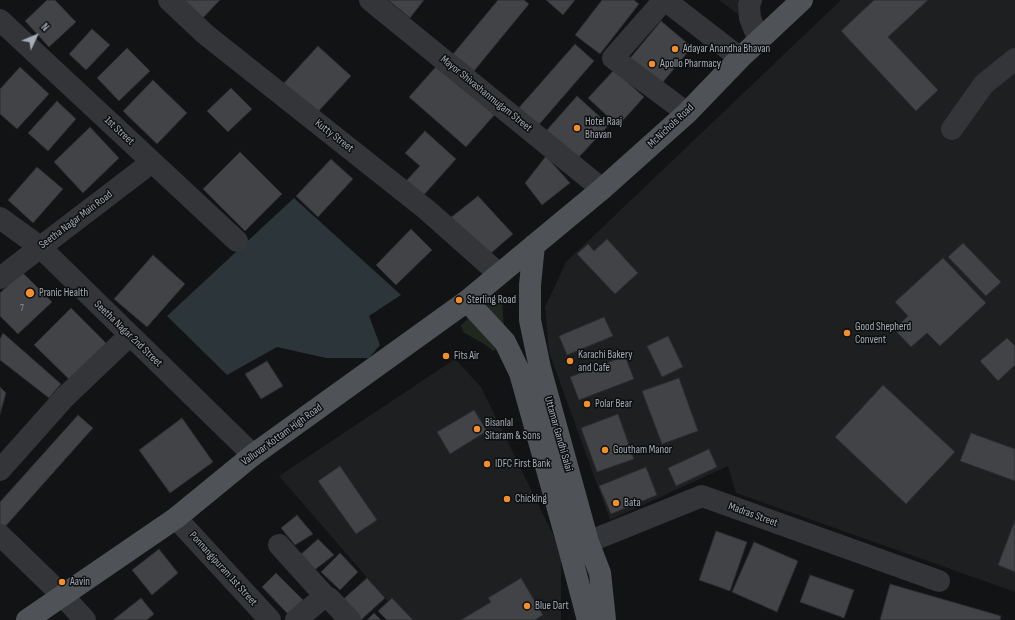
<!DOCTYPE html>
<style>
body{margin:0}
#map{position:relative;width:1015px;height:620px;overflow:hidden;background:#121314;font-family:"Sofia Sans Condensed",sans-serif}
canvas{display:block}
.north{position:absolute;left:16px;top:16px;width:40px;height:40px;-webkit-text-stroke:3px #0d0e0f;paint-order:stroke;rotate:46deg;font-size:11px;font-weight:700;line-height:16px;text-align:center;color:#a4acb5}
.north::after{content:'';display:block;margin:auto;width:14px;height:18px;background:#a4acb5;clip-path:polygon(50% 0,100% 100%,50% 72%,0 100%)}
</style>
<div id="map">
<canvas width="1015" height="620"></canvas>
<div class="north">N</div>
</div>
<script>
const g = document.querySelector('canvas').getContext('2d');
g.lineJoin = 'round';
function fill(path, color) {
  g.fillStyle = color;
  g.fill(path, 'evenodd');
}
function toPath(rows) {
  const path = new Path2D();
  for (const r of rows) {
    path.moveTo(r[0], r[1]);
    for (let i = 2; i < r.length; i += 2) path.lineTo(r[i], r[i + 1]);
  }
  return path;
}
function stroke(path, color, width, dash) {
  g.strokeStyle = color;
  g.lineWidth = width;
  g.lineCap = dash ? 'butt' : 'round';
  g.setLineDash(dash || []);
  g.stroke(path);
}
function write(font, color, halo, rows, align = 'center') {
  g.font = font + ' "Sofia Sans Condensed",sans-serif';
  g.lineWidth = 3;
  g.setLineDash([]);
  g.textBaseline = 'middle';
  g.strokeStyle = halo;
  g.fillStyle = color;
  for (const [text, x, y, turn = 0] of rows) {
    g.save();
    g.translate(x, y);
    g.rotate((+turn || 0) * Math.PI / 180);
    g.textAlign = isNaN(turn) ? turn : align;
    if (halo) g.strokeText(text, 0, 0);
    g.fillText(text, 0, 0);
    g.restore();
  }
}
fill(toPath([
 [719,0,761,0,743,18],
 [841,0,1015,0,1015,592,736,493,728,466,610,520,549,352,545,307,566,262],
 [455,359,481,387,561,551,561,620,404,620,279,476]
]), '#1e1f21');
fill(toPath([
 [499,293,502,297,505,345,493,351,484,344,463,332,461,325,495,294]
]), '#1f271f');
fill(toPath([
 [294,198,401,295,369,316,380,345,369,358,326,358,277,347,227,375,167,316]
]), '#2b353a');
const building = toPath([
 [47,0,55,0,76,22,49,47,25,21,47,0],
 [176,0,220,0,199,22,176,0],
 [388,0,424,0,410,18,388,0],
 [498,0,524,0,529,4,474,71,453,54,498,0],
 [546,0,575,0,563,15,546,0],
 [602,0,634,0,639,4,600,54,575,35,602,0],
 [874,0,928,0,888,37,938,90,916,111,841,31,874,0],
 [661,21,692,47,658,88,627,62,661,21],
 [92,29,110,45,86,70,69,54,92,29],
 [575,44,594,61,536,128,516,111,575,44],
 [318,46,351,76,316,114,283,84,318,46],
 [127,48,150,71,119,101,97,78,127,48],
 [440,62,497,112,466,147,409,97,440,62],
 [20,67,49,94,17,129,0,114,0,89,20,67],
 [614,70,644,97,618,126,588,98,614,70],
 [153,80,187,113,157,144,123,111,153,80],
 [231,88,252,109,228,132,207,111,231,88],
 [577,96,609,125,577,159,546,131,577,96],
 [57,101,76,119,48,151,28,133,57,101],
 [90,127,119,158,83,193,54,162,90,127],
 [425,131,456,159,422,197,405,182,420,166,405,153,425,131],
 [240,152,282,194,245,231,203,189,240,152],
 [546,156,570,183,542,205,525,183,546,156],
 [331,159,353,179,318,217,296,196,331,159],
 [37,167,63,189,33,223,8,200,37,167],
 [478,196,513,234,490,254,449,219,478,196],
 [411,229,432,250,396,285,376,265,411,229],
 [607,239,638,273,615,294,577,254,588,244,594,251,607,239],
 [963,243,1001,282,986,296,948,257,963,243],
 [153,255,185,284,147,327,114,299,153,255],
 [943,258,986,303,940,346,927,333,911,347,894,329,908,316,895,302,943,258],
 [22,272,52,302,18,334,0,316,0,293,22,272],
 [71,308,116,353,80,390,34,345,71,308],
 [604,317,613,336,567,355,559,336,604,317],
 [3,333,61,384,49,398,0,360,0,339,3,333],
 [668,336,683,367,662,377,647,346,668,336],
 [1007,338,1015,346,1015,365,998,381,980,361,1007,338],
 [625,356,634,379,579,400,570,377,625,356],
 [267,361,283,386,261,399,245,374,267,361],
 [679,378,698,431,662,444,642,391,679,378],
 [883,385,955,452,906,504,835,437,883,385],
 [0,387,6,393,0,414,0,387],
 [474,410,487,431,450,454,437,432,474,410],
 [618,414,634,459,597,472,581,428,618,414],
 [78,415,93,428,3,529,0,526,0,502,78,415],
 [182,418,213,462,170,493,139,450,182,418],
 [971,433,1015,449,1015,481,960,461,971,433],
 [709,449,717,467,676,486,668,468,709,449],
 [340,466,377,520,356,534,318,481,340,466],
 [646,467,657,495,611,514,599,486,646,467],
 [297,515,313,534,295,545,281,528,297,515],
 [1015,520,1015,572,998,565,1015,520],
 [716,531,747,542,730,591,699,580,716,531],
 [318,539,334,555,313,571,299,556,318,539],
 [754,542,798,561,777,612,732,592,754,542],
 [159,549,178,573,152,595,132,570,159,549],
 [340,553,358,572,340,590,321,572,340,553],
 [276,573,303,600,288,614,262,587,276,573],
 [810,575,854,590,844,618,800,602,810,575],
 [367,578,385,598,361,620,355,620,339,603,367,578],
 [521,578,543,615,535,620,461,620,491,602,488,598,521,578],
 [890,584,1001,616,1000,620,880,620,890,584],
 [141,598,154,614,147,620,113,620,141,598],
 [392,598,413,620,387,620,378,611,392,598],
 [374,613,381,620,367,620,374,613]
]);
fill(building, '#414347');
stroke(building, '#2c2d30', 1);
stroke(toPath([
 [169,0,205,34,427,210,499,274],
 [370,0,602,189],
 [664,0,613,58,687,113],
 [665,0,740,58],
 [751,0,749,5,750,18,759,41],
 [0,20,237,241],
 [952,129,984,84,1015,59],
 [0,218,40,247,253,455],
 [0,278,152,162],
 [0,470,65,397,130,335],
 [176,518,270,620],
 [0,535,63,596,85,620],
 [279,545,325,596],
 [570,547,588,542,702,496,939,581],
 [296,620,325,596,330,599,350,620]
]), '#333539', 22);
stroke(toPath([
 [534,245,530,285,530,320,540,368,588,542,600,573,605,620],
 [467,301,505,342,520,373,569,548,588,620],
 [27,620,176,518,253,455,467,301,602,189,687,113,740,58,802,0]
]), '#4f5358', 22);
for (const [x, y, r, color] of [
 [675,49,4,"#f28e2c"],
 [652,64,4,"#f28e2c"],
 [577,128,4,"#f28e2c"],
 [30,293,5,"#f28e2c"],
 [459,300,4,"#f28e2c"],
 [847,333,4,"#f28e2c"],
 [446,356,4,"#f28e2c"],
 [570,361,4,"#f28e2c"],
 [587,404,4,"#f28e2c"],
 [477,429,4,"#f28e2c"],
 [605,450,4,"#f28e2c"],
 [487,464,4,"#f28e2c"],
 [507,499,4,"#f28e2c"],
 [616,503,4,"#f28e2c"],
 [62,582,4,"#f28e2c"],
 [527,606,4,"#f28e2c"]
]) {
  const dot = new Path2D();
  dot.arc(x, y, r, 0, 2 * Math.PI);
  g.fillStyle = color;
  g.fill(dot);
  stroke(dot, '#0d0e0f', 1.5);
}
write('9px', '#8b929a', null, [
 ["7",22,309]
]);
write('11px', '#a4acb5', '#0d0e0f', [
 ["Adayar Anandha Bhavan",683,49],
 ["Apollo Pharmacy",660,64],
 ["Hotel Raaj",585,122],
 ["Bhavan",585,135],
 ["Pranic Health",39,293],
 ["Sterling Road",467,300],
 ["Good Shepherd",855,327],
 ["Convent",855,340],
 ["Karachi Bakery",578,355],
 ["and Cafe",578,368],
 ["Fits Air",454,356],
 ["Polar Bear",595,404],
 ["Bisanlal",485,423],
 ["Sitaram & Sons",485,436],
 ["Goutham Manor",613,450],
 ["IDFC First Bank",495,464],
 ["Chicking",515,499],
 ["Bata",624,503],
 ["Aavin",70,582],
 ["Blue Dart",535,606]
], 'left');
write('11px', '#a4acb5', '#0d0e0f', [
 ["Mayor Shivashanmugam Street",486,94,39],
 ["McNichols Road",671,126,-43],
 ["1st Street",119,131,43],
 ["Kutty Street",334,136,38],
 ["Seetha Nagar Main Road",76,220,-37],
 ["Seetha Nagar 2nd Street",128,334,44],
 ["Uttamar Gandhi Salai",558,434,74],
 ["Valluvar Kottam High Road",282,435,-36],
 ["Madras Street",753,515,20],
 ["Ponnangipuram 1st Street",223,569,48]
]);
</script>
